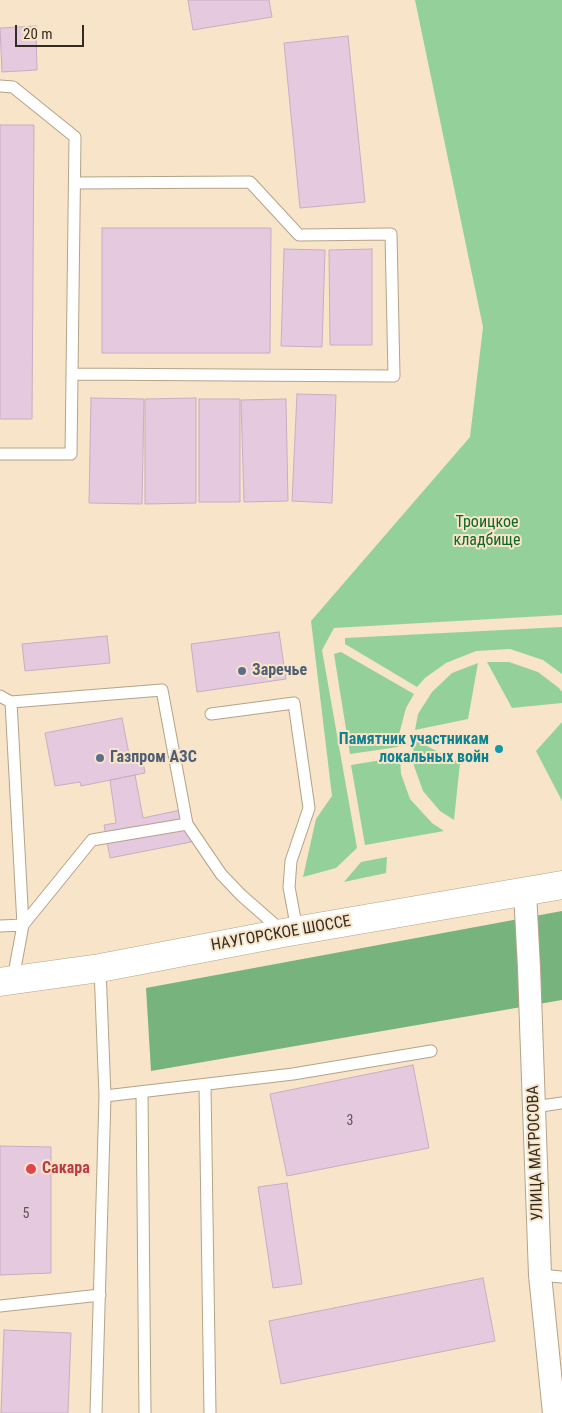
<!DOCTYPE html>
<meta charset="utf-8">
<style>
body{margin:0}
#map{position:relative;width:562px;height:1413px;overflow:hidden;background:#f8e4c8;font-family:"Roboto Condensed",sans-serif}
canvas{display:block}
.scale{position:absolute;left:15px;top:25px;width:69px;height:22px;box-sizing:border-box;border:2px solid #332c21;border-top:0;padding-left:6px;font-size:15px;line-height:18px;white-space:nowrap;color:#332c21;-webkit-text-stroke:4px #f8e4c8;paint-order:stroke}
</style>
<div id="map">
<canvas width="562" height="1413"></canvas>
<div class="scale">20 m</div>
</div>
<script>
const g = document.querySelector('canvas').getContext('2d');
g.lineJoin = 'round';
function fill(path, color) {
  g.fillStyle = color;
  g.fill(path, 'evenodd');
}
function toPath(rows) {
  const path = new Path2D();
  for (const r of rows) {
    path.moveTo(r[0], r[1]);
    for (let i = 2; i < r.length; i += 2) path.lineTo(r[i], r[i + 1]);
  }
  return path;
}
function stroke(path, color, width, dash) {
  g.strokeStyle = color;
  g.lineWidth = width;
  g.lineCap = dash ? 'butt' : 'round';
  g.setLineDash(dash || []);
  g.stroke(path);
}
function write(font, color, halo, rows, align = 'center') {
  g.font = font + ' "Roboto Condensed",sans-serif';
  g.lineWidth = 4;
  g.setLineDash([]);
  g.textBaseline = 'middle';
  g.strokeStyle = halo;
  g.fillStyle = color;
  for (const [text, x, y, turn = 0] of rows) {
    g.save();
    g.translate(x, y);
    g.rotate((+turn || 0) * Math.PI / 180);
    g.textAlign = isNaN(turn) ? turn : align;
    if (halo) g.strokeText(text, 0, 0);
    g.fillText(text, 0, 0);
    g.restore();
  }
}
fill(toPath([
 [415,0,562,0,562,615,334,628,322,650,357,848,336,868,303,877,316,819,332,796,311,621,470,437,483,327],
 [562,627,562,674,543,660,510,649,476,651,446,663,425,678,417,687,345,644,345,638],
 [341,652,414,694,406,708,398,738,398,747,350,754,334,654],
 [487,662,509,662,538,672,559,688,562,692,562,703,512,708],
 [478,663,468,719,415,730,418,714,432,692,452,673],
 [562,722,562,801,536,751],
 [413,739,460,763,454,820,440,811,423,791,414,766],
 [400,757,401,774,410,799,432,823,444,831,365,845,351,765],
 [387,857,386,873,344,882,361,862]
]), '#94d19a');
fill(toPath([
 [562,911,562,1000,151,1071,146,988]
]), '#77b37d');
const building = toPath([
 [188,0,269,0,272,17,193,30,188,0],
 [36,26,37,70,2,72,0,28,36,26],
 [348,36,365,202,300,208,284,43,348,36],
 [0,125,34,125,32,419,0,419,0,125],
 [102,228,271,228,270,353,102,353,102,228],
 [284,249,325,250,322,347,281,346,284,249],
 [372,249,372,345,330,345,329,250,372,249],
 [297,394,336,395,332,503,292,501,297,394],
 [91,398,144,399,142,504,89,503,91,398],
 [196,398,196,503,145,504,145,399,196,398],
 [199,399,240,399,240,502,199,502,199,399],
 [286,399,288,501,244,502,241,400,286,399],
 [279,632,286,679,197,692,191,644,279,632],
 [107,636,110,663,25,671,22,644,107,636],
 [122,718,129,754,141,751,145,773,81,786,80,782,55,786,45,733,122,718],
 [135,775,143,818,185,809,191,842,110,858,104,825,116,823,110,780,135,775],
 [413,1065,429,1148,287,1176,270,1094,413,1065],
 [0,1146,51,1147,51,1273,0,1275,0,1146],
 [287,1183,302,1284,273,1288,258,1187,287,1183],
 [483,1278,495,1341,281,1384,269,1321,483,1278],
 [4,1330,71,1333,68,1413,1,1413,4,1330]
]);
fill(building, '#e4c9df');
stroke(building, '#c8adc3', 1);
const lane = toPath([
 [0,86,13,87,75,137,71,454,0,454],
 [72,374,394,376,391,234,299,235,250,182,75,183],
 [0,696,11,702,162,690,187,824,221,874,241,895,282,931],
 [11,702,23,925,13,979],
 [211,714,294,703,309,808,291,861,289,887,297,930],
 [0,926,23,925,92,840,187,824],
 [205,1085,210,1413],
 [142,1092,145,1413],
 [105,1096,293,1074,431,1051],
 [534,1107,562,1103],
 [540,1275,562,1277],
 [0,1306,100,1295],
 [96,1413,105,1096,100,968]
]);
const street = toPath([
 [525,892,529,968,540,1275,554,1413]
]);
const secondary = toPath([
 [0,982,100,968,283,933,562,885]
]);
stroke(lane, '#b5a388', 13);
stroke(street, '#b5a388', 24);
stroke(secondary, '#b5a388', 29);
stroke(lane, '#fff', 11);
stroke(street, '#fff', 22);
stroke(secondary, '#fff', 28);
for (const [x, y, r, color] of [
 [242,671,5,"#5c6f8a"],
 [499,749,5,"#0f9aa8"],
 [100,758,5,"#5c6f8a"],
 [31,1169,6,"#e0444e"]
]) {
  const dot = new Path2D();
  dot.arc(x, y, r, 0, 2 * Math.PI);
  g.fillStyle = color;
  g.fill(dot);
  stroke(dot, '#f8e4c8', 2);
}
write('14px', '#5f5350', null, [
 ["3",350,1121],
 ["5",26,1214]
]);
write('16px', '#0c6825', '#f8e4c8', [
 ["Троицкое",487,523],
 ["кладбище",487,541]
]);
write('bold 16px', '#4e5e75', '#f8e4c8', [
 ["Заречье",252,671],
 ["Газпром АЗС",110,758]
], 'left');
write('bold 16px', '#0d838f', '#f8e4c8', [
 ["Памятник участникам",489,740],
 ["локальных войн",489,758]
], 'right');
write('16px', '#332c21', '#f8e4c8', [
 ["НАУГОРСКОЕ ШОССЕ",281,934,-10],
 ["УЛИЦА МАТРОСОВА",536,1153,-92]
]);
write('bold 16px', '#be3a42', '#f8e4c8', [
 ["Сакара",42,1169]
], 'left');
</script>
